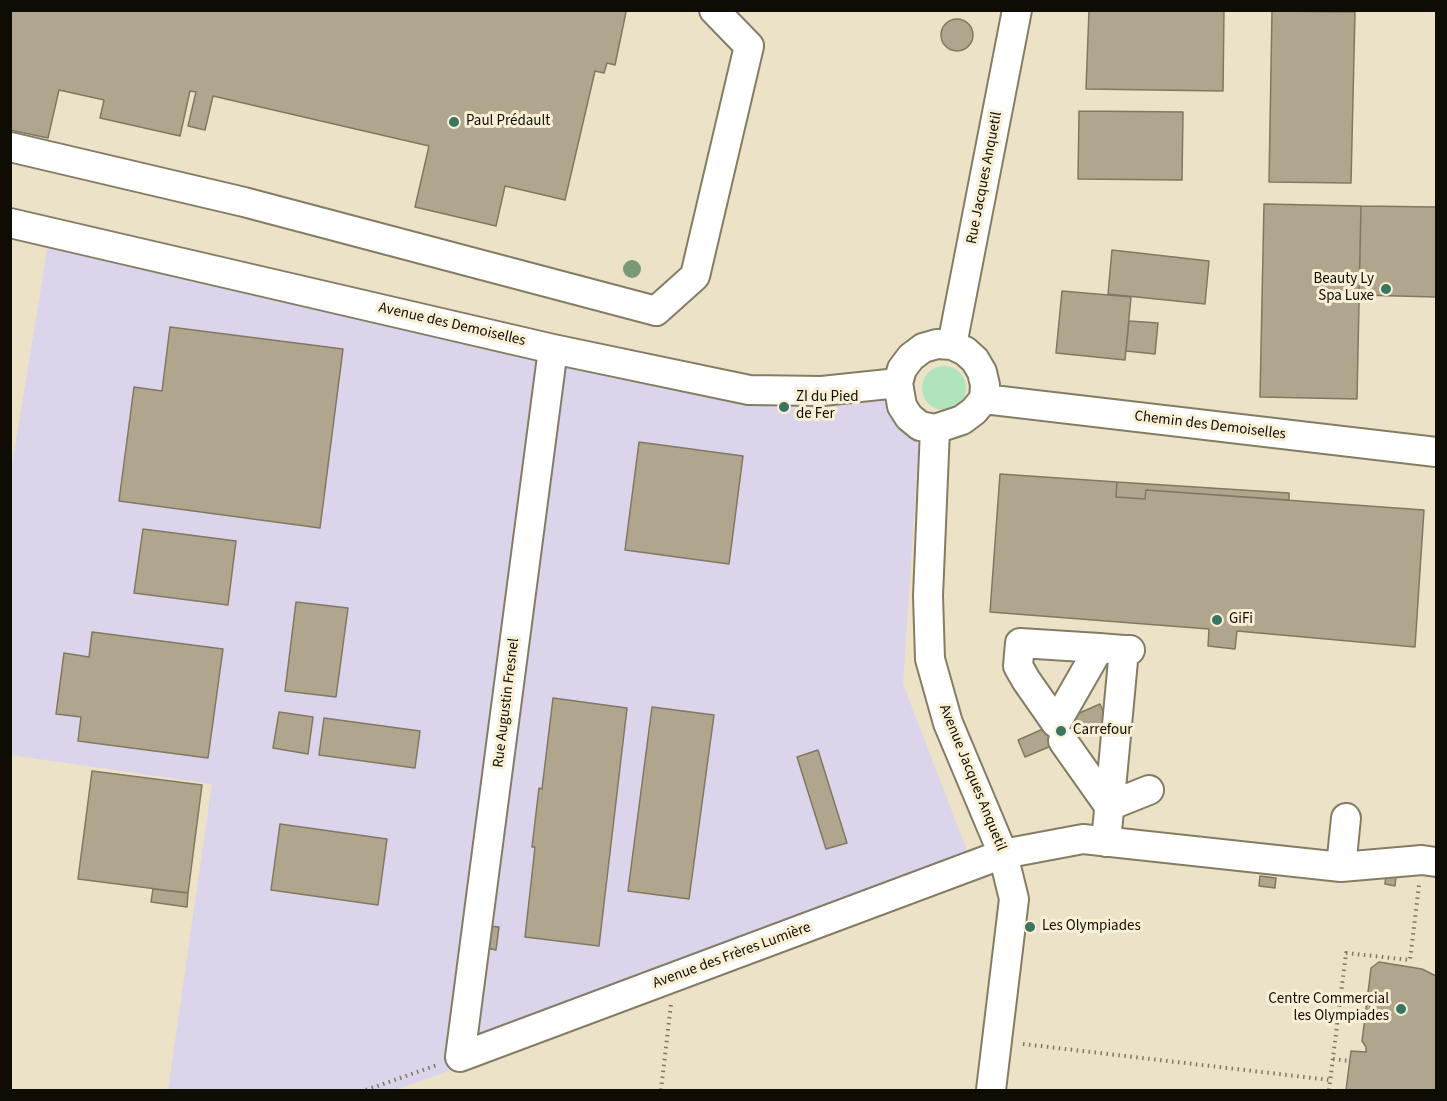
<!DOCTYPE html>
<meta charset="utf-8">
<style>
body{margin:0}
#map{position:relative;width:1447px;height:1101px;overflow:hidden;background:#ebe2c7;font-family:"Source Sans 3",sans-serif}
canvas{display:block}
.frame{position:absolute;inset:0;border:12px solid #0f0c04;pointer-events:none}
</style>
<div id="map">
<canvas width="1447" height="1101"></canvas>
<div class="frame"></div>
</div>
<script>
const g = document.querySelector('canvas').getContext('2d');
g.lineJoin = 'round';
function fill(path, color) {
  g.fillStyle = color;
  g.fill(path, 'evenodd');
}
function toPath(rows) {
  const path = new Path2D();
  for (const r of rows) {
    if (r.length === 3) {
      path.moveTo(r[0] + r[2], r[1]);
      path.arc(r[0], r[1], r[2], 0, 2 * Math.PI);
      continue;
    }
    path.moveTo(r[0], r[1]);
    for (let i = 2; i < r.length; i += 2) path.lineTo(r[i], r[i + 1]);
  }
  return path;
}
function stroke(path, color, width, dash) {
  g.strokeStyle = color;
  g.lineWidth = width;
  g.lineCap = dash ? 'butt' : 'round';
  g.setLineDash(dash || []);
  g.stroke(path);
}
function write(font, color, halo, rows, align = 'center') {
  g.font = font + ' "Source Sans 3",sans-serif';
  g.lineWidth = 6;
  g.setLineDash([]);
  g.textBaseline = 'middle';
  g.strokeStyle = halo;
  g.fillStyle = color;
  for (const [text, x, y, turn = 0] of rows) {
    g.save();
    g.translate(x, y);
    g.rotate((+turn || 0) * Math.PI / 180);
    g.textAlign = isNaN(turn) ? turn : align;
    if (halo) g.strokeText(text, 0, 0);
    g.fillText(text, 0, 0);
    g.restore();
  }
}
fill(toPath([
 [50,232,749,390,898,383,920,426,903,684,978,879,396,1090,168,1090,212,784,11,755,11,472]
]), '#dbd4ea');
fill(toPath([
 [944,388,22]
]), '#afe4bc');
const building = toPath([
 [10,10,626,10,626,12,615,65,607,63,604,73,595,71,565,200,505,186,496,226,415,207,429,146,213,96,205,130,188,126,196,92,190,91,180,136,100,118,104,100,59,90,48,138,10,130,10,10],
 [1089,10,1224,10,1223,91,1086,89,1089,10],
 [1272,11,1355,12,1351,183,1269,182,1272,11],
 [957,35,16],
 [1079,111,1183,112,1182,180,1078,179,1079,111],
 [1264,204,1361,206,1357,399,1260,397,1264,204],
 [1361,206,1436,207,1436,297,1359,295,1361,206],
 [1112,250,1209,261,1205,304,1108,294,1112,250],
 [1062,291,1131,297,1125,360,1056,353,1062,291],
 [1129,321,1158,323,1155,354,1126,351,1129,321],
 [170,327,343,349,320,528,119,501,134,387,162,391,170,327],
 [639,442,743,456,729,564,625,550,639,442],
 [1000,474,1117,482,1116,497,1145,499,1146,490,1424,510,1415,647,1237,631,1235,649,1208,646,1209,629,990,612,1000,474],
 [1117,482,1289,493,1289,500,1146,490,1145,499,1116,497,1117,482],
 [143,529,236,541,228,605,134,593,143,529],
 [296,602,348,608,336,697,285,691,296,602],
 [92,632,223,649,208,758,78,741,81,717,56,714,64,653,89,657,92,632],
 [553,698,627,708,599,946,525,937,535,847,532,847,539,788,542,789,553,698],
 [1100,704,1108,722,1025,757,1018,740,1100,704],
 [652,707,714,715,689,899,628,891,652,707],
 [279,712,313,717,308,754,273,748,279,712],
 [324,718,420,731,415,768,319,755,324,718],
 [818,750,847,843,826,849,797,757,818,750],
 [92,771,202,785,188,893,78,879,92,771],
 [280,824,387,839,378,905,271,890,280,824],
 [1387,864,1397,866,1395,886,1385,884,1387,864],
 [1260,876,1276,878,1275,888,1259,886,1260,876],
 [153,889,188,893,187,907,151,902,153,889],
 [489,926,499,927,496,950,486,948,489,926],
 [1379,962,1422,969,1436,976,1436,1090,1346,1090,1351,1051,1366,1052,1366,1047,1362,1041,1371,968,1379,962]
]);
fill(building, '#afa68d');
stroke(building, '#807860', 1.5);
const minor = toPath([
 [10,147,244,202,656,311,695,276,749,46,714,10],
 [10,223,553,349,749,390,822,391,898,383],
 [937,344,952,345,965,351,975,360,982,372,985,385,984,399,974,411,962,420,935,429,920,426,909,417,902,406,898,383,902,369,911,357,923,348,937,344],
 [952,345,1017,10],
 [553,349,460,1057,1003,854,1083,839,1341,867,1422,860,1436,862],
 [984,399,1436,452],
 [935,429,928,596,930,659,948,723,1003,854,1014,899,991,1090],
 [1099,648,1056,723,1026,680,1018,666,1020,643,1099,648,1124,650],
 [1063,741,1109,806,1149,790],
 [1106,842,1124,650,1130,650],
 [1341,867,1346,818]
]);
stroke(minor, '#857c64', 32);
stroke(toPath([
 [1023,1044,1330,1080],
 [1333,1059,1350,1061],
 [366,1090,437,1065],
 [661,1090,671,1004],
 [1329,1090,1346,953,1410,960,1419,885]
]), '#7d7765', 4, [1.5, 4.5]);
stroke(minor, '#fff', 28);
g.fillStyle = '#7b9977';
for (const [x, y] of [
 [632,269]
]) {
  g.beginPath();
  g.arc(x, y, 9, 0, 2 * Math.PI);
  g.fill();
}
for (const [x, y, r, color] of [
 [454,122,6,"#387663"],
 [1386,289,6,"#387663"],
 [784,407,6,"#387663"],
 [1217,620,6,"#387663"],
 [1061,731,6,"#387663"],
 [1030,927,6,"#387663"],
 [1401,1009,6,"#387663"]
]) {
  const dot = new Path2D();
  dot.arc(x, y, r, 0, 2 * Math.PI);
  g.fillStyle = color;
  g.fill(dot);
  stroke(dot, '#f8efd4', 2);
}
write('15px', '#0f0c04', '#f8efd4', [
 ["Paul Prédault",466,122],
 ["Beauty Ly",1374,280,"right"],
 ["Spa Luxe",1374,297,"right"],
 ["ZI du Pied",796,398],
 ["de Fer",796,415],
 ["GiFi",1229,620],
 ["Carrefour",1073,731],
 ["Les Olympiades",1042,927],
 ["Centre Commercial",1389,1000,"right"],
 ["les Olympiades",1389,1017,"right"]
], 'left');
write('15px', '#0f0c04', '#f8efd4', [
 ["Rue Jacques Anquetil",985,178,-79],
 ["Avenue des Demoiselles",452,325,13],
 ["Chemin des Demoiselles",1210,426,7],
 ["Rue Augustin Fresnel",507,703,-83],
 ["Avenue Jacques Anquetil",972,778,68],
 ["Avenue des Frères Lumière",732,956,-20]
]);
</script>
